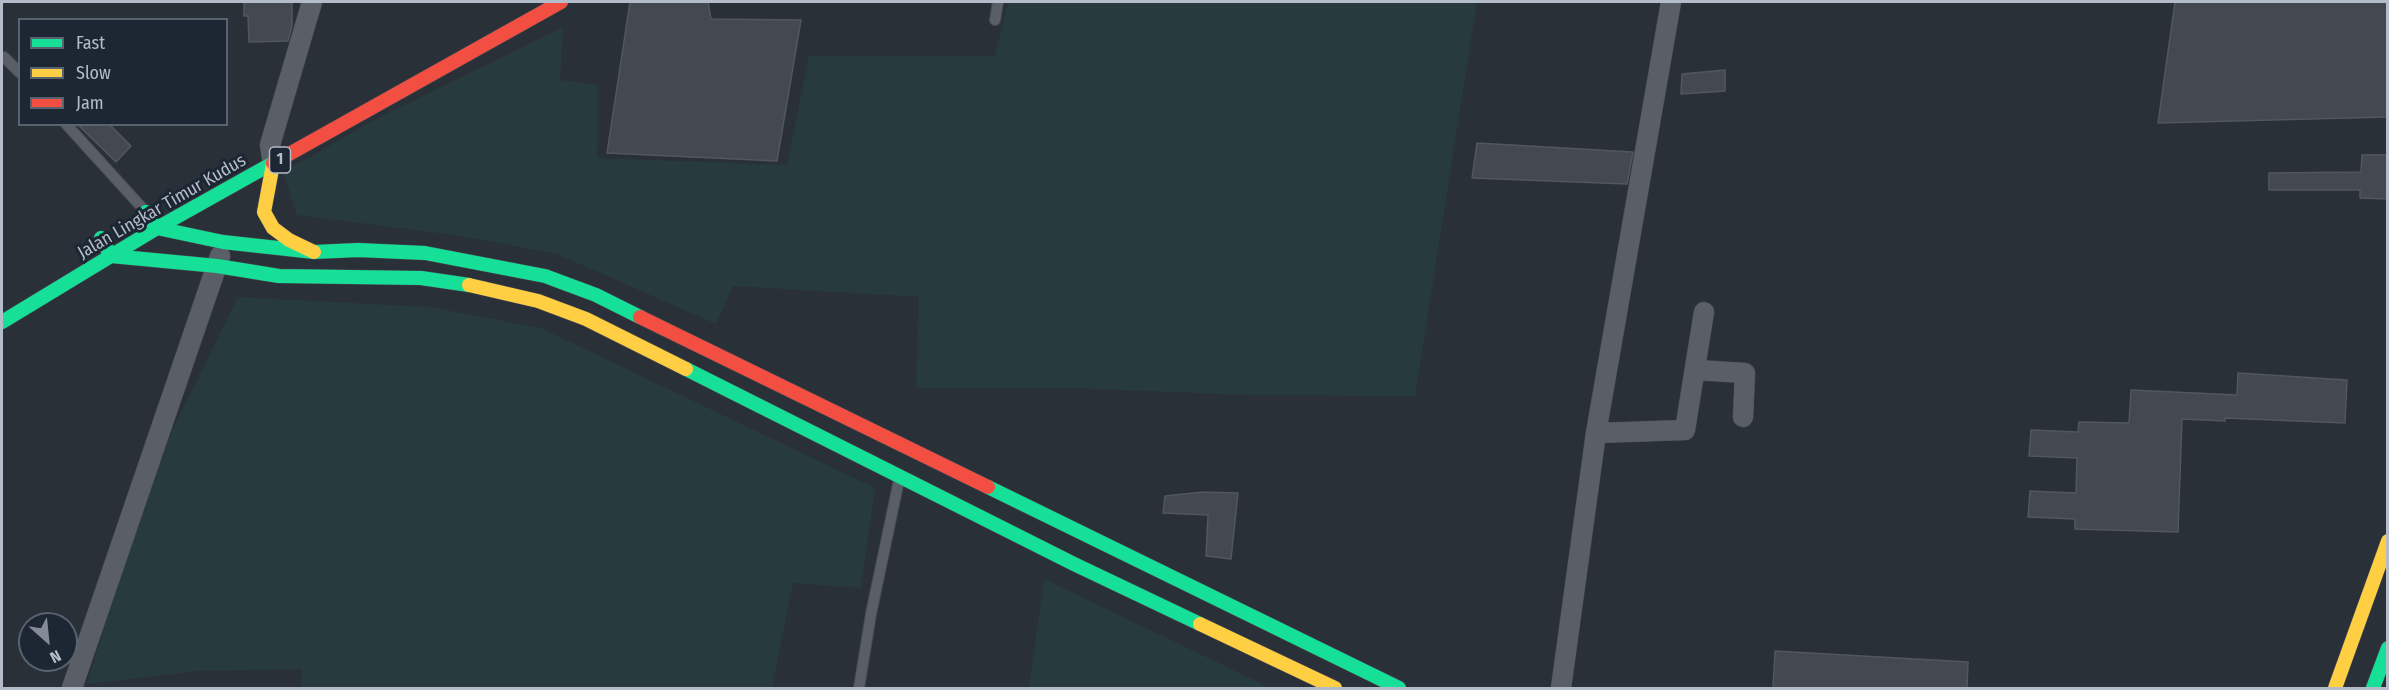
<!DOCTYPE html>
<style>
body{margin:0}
#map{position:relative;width:2389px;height:690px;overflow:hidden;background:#2a3038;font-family:"Fira Sans Condensed",sans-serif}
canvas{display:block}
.frame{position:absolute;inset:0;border:3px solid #b4bcc9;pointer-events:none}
.legend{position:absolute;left:18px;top:18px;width:210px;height:108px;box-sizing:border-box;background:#1d2633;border:2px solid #59626f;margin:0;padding:8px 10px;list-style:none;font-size:18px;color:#b4bcc9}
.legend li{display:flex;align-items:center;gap:12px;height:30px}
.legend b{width:30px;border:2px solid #59626f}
.north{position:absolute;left:18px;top:612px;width:60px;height:60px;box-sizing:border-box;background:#1d2633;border:2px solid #59626f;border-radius:50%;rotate:153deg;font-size:16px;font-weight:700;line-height:24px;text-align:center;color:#b4bcc9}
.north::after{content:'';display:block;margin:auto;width:21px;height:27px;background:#848b96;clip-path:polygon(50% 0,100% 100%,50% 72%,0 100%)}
</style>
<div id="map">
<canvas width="2389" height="690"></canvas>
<div class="frame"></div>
<ul class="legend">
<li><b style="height:8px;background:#16e098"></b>Fast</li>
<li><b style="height:8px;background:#ffcf43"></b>Slow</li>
<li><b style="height:8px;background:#f24e42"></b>Jam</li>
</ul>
<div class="north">N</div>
</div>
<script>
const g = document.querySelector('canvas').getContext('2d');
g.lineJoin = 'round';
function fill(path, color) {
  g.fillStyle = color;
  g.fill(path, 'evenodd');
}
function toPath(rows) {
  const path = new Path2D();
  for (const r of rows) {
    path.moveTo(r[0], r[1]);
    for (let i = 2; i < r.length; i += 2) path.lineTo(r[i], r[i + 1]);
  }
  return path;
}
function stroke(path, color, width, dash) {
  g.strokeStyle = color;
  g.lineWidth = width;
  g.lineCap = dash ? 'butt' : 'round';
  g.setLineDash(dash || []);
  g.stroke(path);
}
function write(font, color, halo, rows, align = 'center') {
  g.font = font + ' "Fira Sans Condensed",sans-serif';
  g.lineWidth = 6;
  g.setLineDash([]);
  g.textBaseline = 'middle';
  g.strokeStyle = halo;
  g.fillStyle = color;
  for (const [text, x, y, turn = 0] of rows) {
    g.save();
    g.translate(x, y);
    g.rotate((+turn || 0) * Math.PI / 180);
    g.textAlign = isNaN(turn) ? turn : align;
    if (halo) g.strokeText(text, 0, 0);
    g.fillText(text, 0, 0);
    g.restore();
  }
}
fill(toPath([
 [1008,2,1477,2,1415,396,1248,395,1070,388,916,388,919,297,733,286,716,324,557,254,461,236,297,215,283,172,378,118,563,27,560,80,598,85,597,158,787,165,809,56,995,56],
 [238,297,429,307,541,328,875,488,861,588,793,583,772,688,302,688,302,669,199,671,87,684,127,554,172,431],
 [1044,579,1271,688,1029,688]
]), '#273a3e');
const building = toPath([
 [244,2,292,2,292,26,288,41,249,42,248,16,244,16,244,2],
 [630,2,708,2,711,19,801,20,777,161,607,153,630,2],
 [2175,2,2388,2,2388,117,2158,123,2175,2],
 [1725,70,1725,91,1681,94,1682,74,1725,70],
 [77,124,109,124,131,146,116,162,77,124],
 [1477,143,1633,152,1627,184,1472,178,1477,143],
 [2362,155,2388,155,2388,199,2360,198,2360,190,2269,190,2269,173,2361,172,2362,155],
 [2238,373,2347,380,2345,423,2225,418,2225,421,2182,419,2178,532,2075,529,2075,519,2028,517,2030,491,2076,493,2077,458,2029,456,2031,430,2078,432,2079,422,2129,423,2131,390,2237,395,2238,373],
 [1203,492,1238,493,1231,559,1206,556,1208,515,1163,513,1165,496,1203,492],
 [1775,651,1968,662,1967,688,1773,688,1775,651]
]);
fill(building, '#444950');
stroke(building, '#52575f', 1.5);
const lane = toPath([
 [995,20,998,2],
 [4,57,20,73],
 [66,124,145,211],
 [859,688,871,614,899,480]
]);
const street = toPath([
 [273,164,270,145,312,2],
 [1696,370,1745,373,1743,417],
 [1596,433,1685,430,1704,312],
 [72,688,220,256],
 [1561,688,1596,433,1671,2]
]);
const fast = toPath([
 [146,212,157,228,223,242,314,252,358,250,425,253,545,276,596,295,640,317],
 [101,238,111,256,217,266,279,276,421,278,469,285],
 [2,322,157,228,273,163],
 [686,369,1074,564,1200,624],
 [988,487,1399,688],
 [2373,688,2388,648]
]);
const slow = toPath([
 [273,164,264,212,273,228,289,240,314,252],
 [469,285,538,301,586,319,686,369],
 [1200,624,1335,688],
 [2335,688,2388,541]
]);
const jam = toPath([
 [273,163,561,2],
 [640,317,988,487]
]);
stroke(lane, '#484c53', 12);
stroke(street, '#484c53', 21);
stroke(fast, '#484c55', 15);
stroke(slow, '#484c55', 15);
stroke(jam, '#484c55', 15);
stroke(lane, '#5a5e66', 10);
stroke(street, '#5a5e66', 20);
stroke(fast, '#16e098', 14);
stroke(slow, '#ffcf43', 14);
stroke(jam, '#f24e42', 14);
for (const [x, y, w] of [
 [280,160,21]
]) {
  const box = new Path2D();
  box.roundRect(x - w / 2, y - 13, w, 26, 4.5);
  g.fillStyle = '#1d2633';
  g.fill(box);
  stroke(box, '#b4bcc9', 1.5);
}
write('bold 16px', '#b4bcc9', null, [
 ["1",280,160]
]);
write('18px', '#b4bcc9', '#1d2633', [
 ["Jalan Lingkar Timur Kudus",162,207,-30]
]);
</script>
